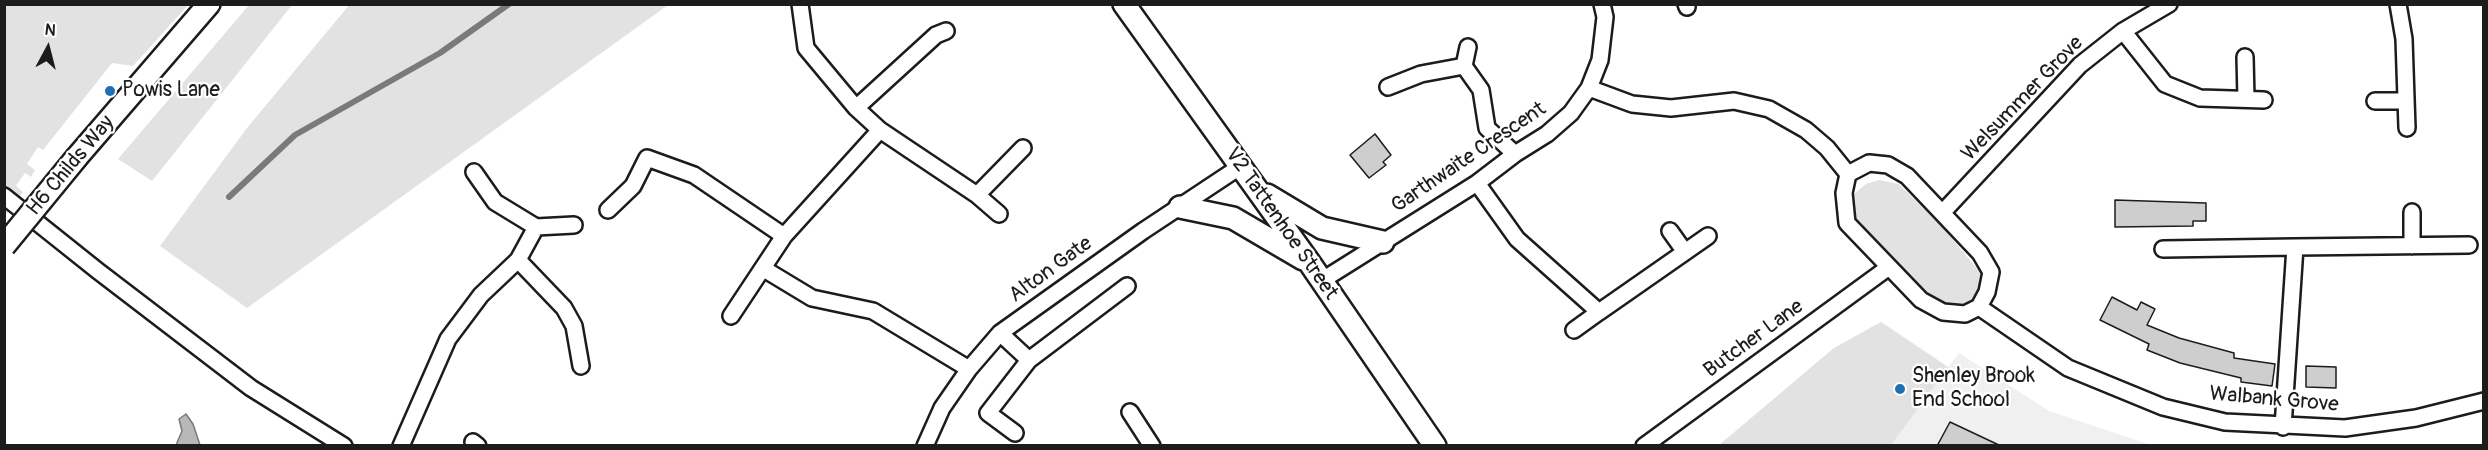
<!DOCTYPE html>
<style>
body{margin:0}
#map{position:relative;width:2488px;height:450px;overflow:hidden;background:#fff;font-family:Pangolin,sans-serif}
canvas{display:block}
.frame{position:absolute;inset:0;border:6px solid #1c1c1c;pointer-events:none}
.north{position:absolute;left:18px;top:18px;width:60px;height:60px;-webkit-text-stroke:4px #fff;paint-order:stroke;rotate:7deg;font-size:16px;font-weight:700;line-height:24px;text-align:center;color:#1c1c1c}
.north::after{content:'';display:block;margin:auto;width:21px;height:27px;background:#1c1c1c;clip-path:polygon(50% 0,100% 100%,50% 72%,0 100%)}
</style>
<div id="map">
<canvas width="2488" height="450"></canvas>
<div class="frame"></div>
<div class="north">N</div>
</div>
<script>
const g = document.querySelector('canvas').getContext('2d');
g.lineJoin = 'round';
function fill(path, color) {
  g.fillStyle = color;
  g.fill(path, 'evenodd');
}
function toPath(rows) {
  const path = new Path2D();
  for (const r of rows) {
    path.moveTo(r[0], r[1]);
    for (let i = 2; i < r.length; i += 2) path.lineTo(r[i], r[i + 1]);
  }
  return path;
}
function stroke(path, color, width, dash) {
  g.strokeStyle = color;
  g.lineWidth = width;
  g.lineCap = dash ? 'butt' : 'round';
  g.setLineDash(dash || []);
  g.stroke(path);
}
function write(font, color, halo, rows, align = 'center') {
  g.font = font + ' Pangolin,sans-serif';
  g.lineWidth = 4.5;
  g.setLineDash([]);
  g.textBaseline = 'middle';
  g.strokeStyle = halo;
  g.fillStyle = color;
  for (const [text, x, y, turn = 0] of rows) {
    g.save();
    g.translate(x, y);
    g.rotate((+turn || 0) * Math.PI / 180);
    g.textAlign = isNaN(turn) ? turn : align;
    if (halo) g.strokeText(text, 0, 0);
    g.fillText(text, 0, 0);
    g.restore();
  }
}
fill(toPath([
 [1881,322,1948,367,1959,353,2049,411,2151,445,1719,446,1834,348]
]), '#f0f0f0');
fill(toPath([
 [350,4,668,5,247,308,160,246,247,128],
 [4,5,188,5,133,66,112,63,43,150,38,147,27,164,35,170,31,177,25,173,16,186,23,192,5,216],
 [249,5,292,5,152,181,118,159],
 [1879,180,1899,184,1942,227,1981,273,1980,293,1967,306,1952,309,1922,290,1856,220,1849,205,1854,194,1866,184],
 [1881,322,1948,367,1891,445,1719,445,1834,348]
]), '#e2e2e2');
const water = toPath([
 [186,414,193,424,200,445,176,445,182,431,179,419,186,414]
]);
fill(water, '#b8b8b8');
stroke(water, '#7a7a7a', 1.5);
stroke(toPath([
 [229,197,295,135,440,53,509,4]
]), '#7a7a7a', 6);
const building = toPath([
 [1375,134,1391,155,1383,162,1386,165,1369,178,1350,155,1375,134],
 [2115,200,2206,203,2206,221,2193,221,2193,226,2115,227,2115,200],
 [2112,297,2137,310,2141,302,2155,309,2147,325,2179,338,2234,353,2234,358,2275,364,2272,386,2241,382,2241,378,2180,363,2147,350,2149,344,2100,320,2112,297],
 [2306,366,2336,367,2336,388,2306,387,2306,366],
 [1950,422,2001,446,1937,446,1950,422]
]);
fill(building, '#cecece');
stroke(building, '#1c1c1c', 1.5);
const street = toPath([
 [800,4,806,48,856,108,880,130,977,195,999,214],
 [1686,4,1687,7],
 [2398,4,2404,39,2407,128],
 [2123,31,2165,84,2200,98,2264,100],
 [1468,47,1464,66,1481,90,1487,128,1515,154],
 [2245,57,2246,99],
 [1388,87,1421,74,1464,66],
 [1589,88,1632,104,1671,108,1734,101,1769,109,1806,130,1827,148,1848,174],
 [2375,101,2406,101],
 [856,108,936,35,946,31],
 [1869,163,1888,165,1907,176,1980,253,1991,272,1987,292,1979,307,1965,314,1943,312,1921,300,1847,223,1844,193,1848,174,1869,163],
 [474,172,495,202,536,227],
 [1477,183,1517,239,1599,312,1574,330],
 [977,195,1023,148],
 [4,196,98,271,251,388,344,446],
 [608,210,633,186,647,158,694,175,784,236],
 [1943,212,2080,65,2123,31,2169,4],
 [1670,231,1685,252],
 [2412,246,2412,212],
 [2295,247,2469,245],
 [2163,249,2295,247,2283,427],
 [518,260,564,308,574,326,581,366],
 [764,269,812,298,873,311,969,369],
 [1321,281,1477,183,1515,154,1547,134,1571,113,1589,88,1600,60,1605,17,1602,4],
 [1979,307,2068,368,2163,407,2225,422,2345,428,2416,418,2484,401],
 [1599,312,1708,236],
 [731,316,784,236,880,130],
 [1000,333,1029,360,1127,286],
 [1130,412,1152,446],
 [1015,433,988,413,1029,360],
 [473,442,478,446],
 [401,446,448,339,481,295,518,260,536,227,574,225],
 [925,446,942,408,969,369,1000,333,1143,231,1241,166],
 [1644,446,1889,267]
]);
const secondary = toPath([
 [1124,4,1309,262,1435,446],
 [77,157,209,4],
 [1267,195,1322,228,1383,242],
 [1180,207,1233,218,1303,259]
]);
stroke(street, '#1c1c1c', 20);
stroke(secondary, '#1c1c1c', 26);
stroke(street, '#fff', 15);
stroke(secondary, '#fff', 21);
const secondaryBridge = toPath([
 [4,246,77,157]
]);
stroke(secondaryBridge, '#1c1c1c', 26, []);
stroke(secondaryBridge, '#fff', 21);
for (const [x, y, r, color] of [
 [110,91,6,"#1f6fb2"],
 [1900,389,6,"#1f6fb2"]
]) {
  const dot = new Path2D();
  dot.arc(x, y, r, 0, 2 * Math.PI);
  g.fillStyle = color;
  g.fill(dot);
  stroke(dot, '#fff', 2);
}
write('21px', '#1c1c1c', '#fff', [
 ["Powis Lane",122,91],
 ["Shenley Brook",1912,377],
 ["End School",1912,401]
], 'left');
write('21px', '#1c1c1c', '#fff', [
 ["Welsummer Grove",2023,99,-46],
 ["Garthwaite Crescent",1469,158,-34],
 ["H6 Childs Way",71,166,-50],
 ["V2 Tattenhoe Street",1281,224,55],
 ["Alton Gate",1051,270,-36],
 ["Butcher Lane",1754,339,-36],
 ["Walbank Grove",2274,400,5]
]);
</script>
